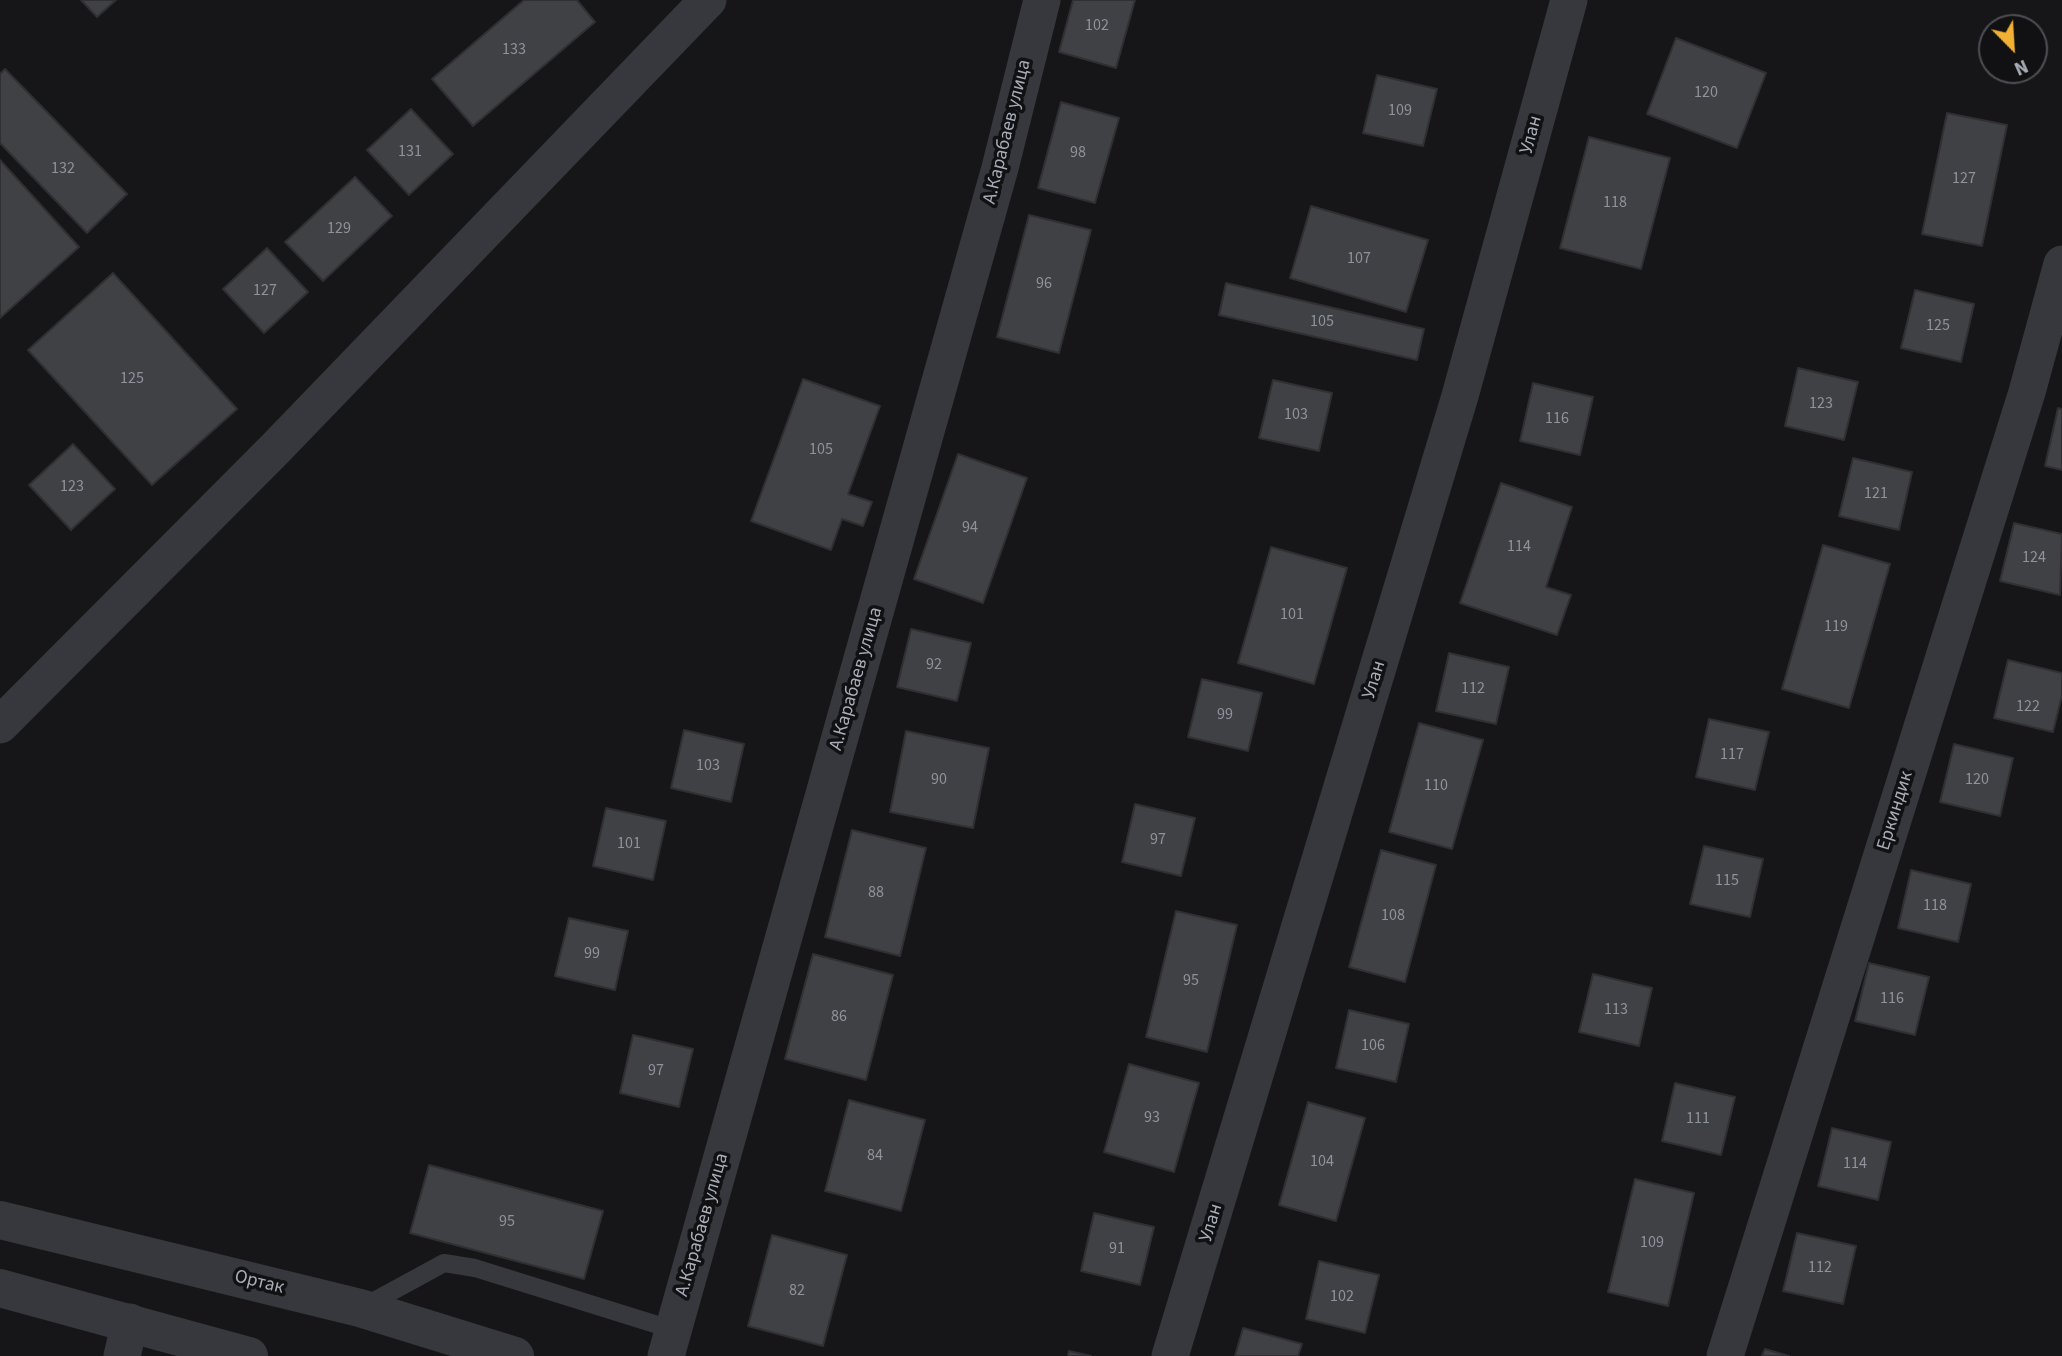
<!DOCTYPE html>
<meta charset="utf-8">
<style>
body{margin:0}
#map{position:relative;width:2062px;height:1356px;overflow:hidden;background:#161618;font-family:"Source Sans 3",sans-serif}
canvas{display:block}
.north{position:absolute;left:1978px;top:14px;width:70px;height:70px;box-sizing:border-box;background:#111113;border:2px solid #4d4f55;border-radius:50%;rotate:156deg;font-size:19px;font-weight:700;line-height:28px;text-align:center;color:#a8adb8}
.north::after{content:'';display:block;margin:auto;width:24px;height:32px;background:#f2b134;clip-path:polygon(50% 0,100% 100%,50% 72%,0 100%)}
</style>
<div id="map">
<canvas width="2062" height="1356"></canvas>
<div class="north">N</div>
</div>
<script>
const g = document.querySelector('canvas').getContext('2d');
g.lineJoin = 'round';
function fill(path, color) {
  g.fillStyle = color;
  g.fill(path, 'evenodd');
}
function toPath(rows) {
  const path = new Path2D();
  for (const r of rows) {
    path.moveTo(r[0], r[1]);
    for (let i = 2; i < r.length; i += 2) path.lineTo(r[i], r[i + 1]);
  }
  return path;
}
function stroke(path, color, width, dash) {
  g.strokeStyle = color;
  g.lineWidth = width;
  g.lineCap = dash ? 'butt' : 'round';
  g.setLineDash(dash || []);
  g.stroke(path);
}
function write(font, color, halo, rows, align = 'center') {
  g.font = font + ' "Source Sans 3",sans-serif';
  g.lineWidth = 7;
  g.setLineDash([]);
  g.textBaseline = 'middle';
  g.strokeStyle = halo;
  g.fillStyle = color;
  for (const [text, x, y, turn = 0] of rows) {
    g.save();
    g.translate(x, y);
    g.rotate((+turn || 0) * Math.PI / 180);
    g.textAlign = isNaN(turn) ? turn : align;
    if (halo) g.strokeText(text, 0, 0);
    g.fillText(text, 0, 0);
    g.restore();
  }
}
const building = toPath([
 [81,0,116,0,97,17,81,0],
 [524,0,577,0,595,22,473,126,432,79,524,0],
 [1073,0,1135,0,1116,68,1059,52,1073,0],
 [1676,38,1766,73,1737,148,1647,114,1676,38],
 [5,69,127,194,87,233,0,143,0,74,5,69],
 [1377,75,1437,89,1423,146,1363,133,1377,75],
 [1061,102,1119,118,1095,203,1038,188,1061,102],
 [411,109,453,154,409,195,367,150,411,109],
 [1947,113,2007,125,1982,246,1922,234,1947,113],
 [1589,137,1670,158,1641,269,1560,248,1589,137],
 [0,160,79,247,0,318,0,160],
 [355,177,392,216,323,281,285,242,355,177],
 [1311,206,1428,240,1406,312,1290,278,1311,206],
 [1029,215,1091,230,1059,353,997,337,1029,215],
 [267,248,308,292,264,333,223,289,267,248],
 [113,273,237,409,152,485,28,350,113,273],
 [1226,283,1424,329,1417,360,1219,315,1226,283],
 [1915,290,1974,304,1961,362,1901,348,1915,290],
 [1798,368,1858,382,1844,440,1785,426,1798,368],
 [803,379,880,406,848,494,872,502,863,526,842,519,831,550,751,521,803,379],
 [1273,380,1332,393,1319,451,1259,438,1273,380],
 [1533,383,1593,397,1580,455,1520,441,1533,383],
 [2058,408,2062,409,2062,470,2045,466,2058,408],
 [73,444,115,489,71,530,29,485,73,444],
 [958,454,1027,478,983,603,914,579,958,454],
 [1853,458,1912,472,1899,530,1839,516,1853,458],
 [1501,483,1572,507,1546,587,1571,595,1557,635,1460,603,1501,483],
 [2014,523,2062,534,2060,595,2000,581,2014,523],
 [1823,545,1890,564,1849,708,1782,689,1823,545],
 [1271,547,1347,568,1314,684,1238,663,1271,547],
 [911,629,971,643,957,701,897,687,911,629],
 [1449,653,1509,667,1496,724,1436,711,1449,653],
 [2008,660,2062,673,2062,695,2053,732,1994,718,2008,660],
 [1202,679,1262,693,1248,751,1188,737,1202,679],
 [1709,719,1769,732,1755,790,1696,777,1709,719],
 [1419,723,1483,740,1452,849,1389,832,1419,723],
 [684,730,744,744,731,802,671,788,684,730],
 [906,731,989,748,973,828,890,812,906,731],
 [1954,744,2013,758,2000,816,1940,802,1954,744],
 [1135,804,1195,818,1181,876,1122,862,1135,804],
 [606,808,666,821,653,880,593,866,606,808],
 [852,830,926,848,900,956,825,937,852,830],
 [1704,846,1763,859,1750,917,1690,904,1704,846],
 [1381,850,1436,865,1405,982,1349,967,1381,850],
 [1911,870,1971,884,1958,942,1898,928,1911,870],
 [1176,911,1237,925,1207,1052,1146,1037,1176,911],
 [569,918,628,931,615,990,555,976,569,918],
 [813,954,893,975,866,1080,785,1059,813,954],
 [1869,963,1929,977,1915,1035,1855,1021,1869,963],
 [1593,974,1652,988,1639,1046,1579,1032,1593,974],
 [1349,1010,1409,1024,1396,1082,1336,1068,1349,1010],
 [633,1035,693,1049,679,1107,620,1093,633,1035],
 [1129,1064,1199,1083,1174,1172,1104,1152,1129,1064],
 [1675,1083,1735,1097,1721,1155,1662,1141,1675,1083],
 [849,1100,925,1120,901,1211,825,1191,849,1100],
 [1308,1102,1365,1118,1336,1221,1279,1205,1308,1102],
 [1832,1128,1891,1142,1878,1200,1818,1186,1832,1128],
 [429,1165,603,1211,584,1279,410,1233,429,1165],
 [1635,1179,1694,1193,1668,1306,1608,1292,1635,1179],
 [1094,1213,1154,1227,1140,1285,1081,1271,1094,1213],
 [1797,1233,1856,1246,1843,1304,1783,1291,1797,1233],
 [772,1235,847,1255,823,1346,748,1326,772,1235],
 [1319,1261,1379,1275,1365,1333,1306,1319,1319,1261],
 [1243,1328,1302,1344,1298,1356,1235,1356,1243,1328],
 [1765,1349,1789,1356,1762,1356,1765,1349],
 [1069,1351,1091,1356,1068,1356,1069,1351]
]);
fill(building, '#404145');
stroke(building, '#303034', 2);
stroke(toPath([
 [365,1306,444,1263,475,1268,674,1330]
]), '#37383d', 18);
stroke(toPath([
 [0,725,275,449,708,0],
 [122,1356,130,1322],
 [666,1356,1000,168,1042,0],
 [1170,1356,1460,396,1569,0],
 [1725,1356,2027,392,2062,264]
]), '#37383d', 37);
stroke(toPath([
 [0,1220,360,1308,515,1356],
 [0,1288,249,1356]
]), '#37383d', 38);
write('16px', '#8e929b', null, [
 ["102",1097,26],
 ["133",514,50],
 ["120",1706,93],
 ["109",1400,111],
 ["131",410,152],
 ["98",1078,153],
 ["132",63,169],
 ["127",1964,179],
 ["118",1615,203],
 ["129",339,229],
 ["107",1359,259],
 ["96",1044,284],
 ["127",265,291],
 ["105",1322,322],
 ["125",1938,326],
 ["125",132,379],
 ["123",1821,404],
 ["103",1296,415],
 ["116",1557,419],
 ["105",821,450],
 ["123",72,487],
 ["121",1876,494],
 ["94",970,528],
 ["114",1519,547],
 ["124",2034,558],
 ["101",1292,615],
 ["119",1836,627],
 ["92",934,665],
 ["112",1473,689],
 ["122",2028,707],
 ["99",1225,715],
 ["117",1732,755],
 ["103",708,766],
 ["90",939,780],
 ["120",1977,780],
 ["110",1436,786],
 ["97",1158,840],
 ["101",629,844],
 ["115",1727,881],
 ["88",876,893],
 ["118",1935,906],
 ["108",1393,916],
 ["99",592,954],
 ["95",1191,981],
 ["116",1892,999],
 ["113",1616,1010],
 ["86",839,1017],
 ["106",1373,1046],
 ["97",656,1071],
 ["93",1152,1118],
 ["111",1698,1119],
 ["84",875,1156],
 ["104",1322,1162],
 ["114",1855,1164],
 ["95",507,1222],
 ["109",1652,1243],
 ["91",1117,1249],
 ["112",1820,1268],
 ["82",797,1291],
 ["102",1342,1297]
]);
write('19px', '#a8adb8', '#111113', [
 ["А.Карабаев улица",1008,132,-76],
 ["Улан",1532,135,-75],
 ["А.Карабаев улица",857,679,-74],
 ["Улан",1375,680,-73],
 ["Еркиндик",1896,811,-73],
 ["Улан",1212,1223,-73],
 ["А.Карабаев улица",703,1225,-74],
 ["Ортак",259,1283,14]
]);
</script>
